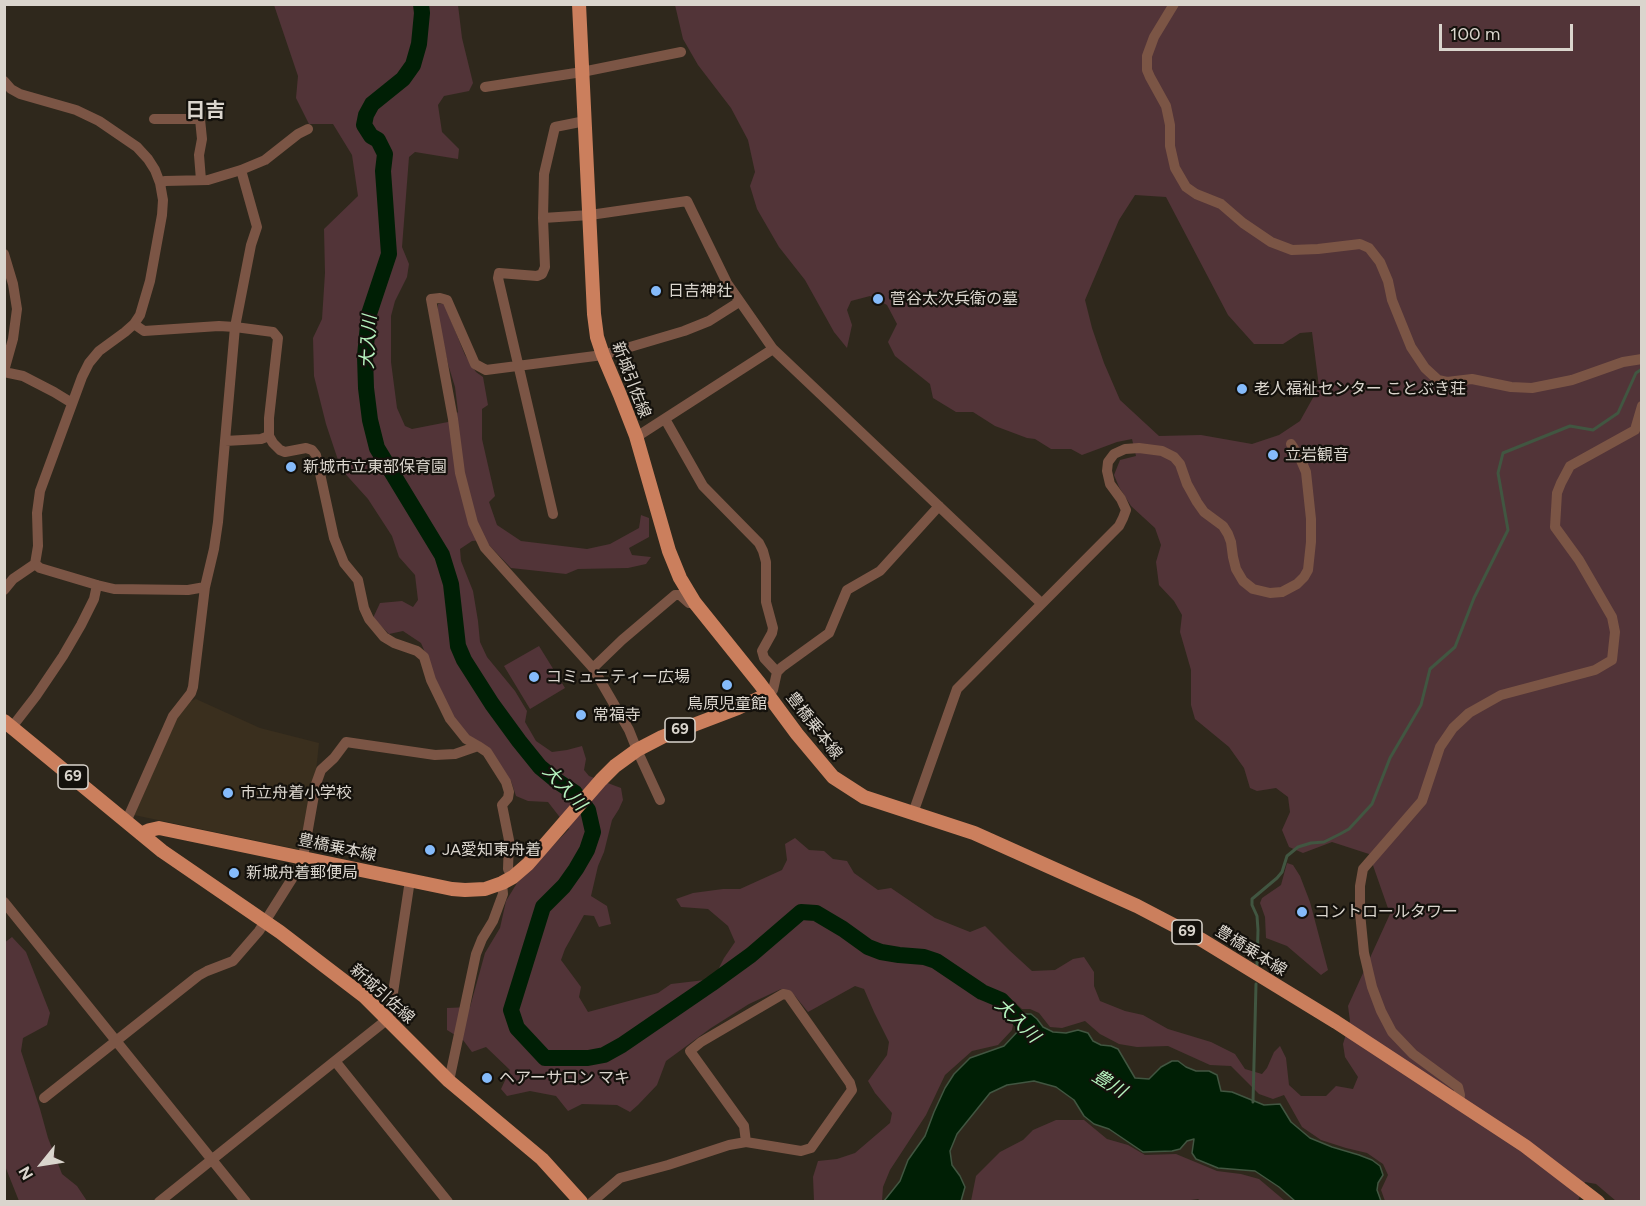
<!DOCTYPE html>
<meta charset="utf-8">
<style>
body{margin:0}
#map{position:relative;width:1646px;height:1206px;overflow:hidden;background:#2f281c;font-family:Figtree,sans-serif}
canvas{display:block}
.frame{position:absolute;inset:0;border:6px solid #dad5cd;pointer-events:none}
.north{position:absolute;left:12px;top:1134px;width:60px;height:60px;-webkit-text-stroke:4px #14110c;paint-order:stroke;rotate:240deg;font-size:16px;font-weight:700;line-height:24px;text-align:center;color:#dad5cd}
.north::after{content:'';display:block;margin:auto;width:21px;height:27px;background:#dad5cd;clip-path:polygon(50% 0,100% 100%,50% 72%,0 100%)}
.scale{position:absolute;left:1439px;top:24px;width:134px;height:27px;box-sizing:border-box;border:3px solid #dad5cd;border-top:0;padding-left:8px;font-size:18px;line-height:21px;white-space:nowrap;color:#dad5cd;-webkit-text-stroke:4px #14110c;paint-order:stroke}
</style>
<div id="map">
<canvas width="1646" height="1206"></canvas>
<div class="frame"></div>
<div class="north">N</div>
<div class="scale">100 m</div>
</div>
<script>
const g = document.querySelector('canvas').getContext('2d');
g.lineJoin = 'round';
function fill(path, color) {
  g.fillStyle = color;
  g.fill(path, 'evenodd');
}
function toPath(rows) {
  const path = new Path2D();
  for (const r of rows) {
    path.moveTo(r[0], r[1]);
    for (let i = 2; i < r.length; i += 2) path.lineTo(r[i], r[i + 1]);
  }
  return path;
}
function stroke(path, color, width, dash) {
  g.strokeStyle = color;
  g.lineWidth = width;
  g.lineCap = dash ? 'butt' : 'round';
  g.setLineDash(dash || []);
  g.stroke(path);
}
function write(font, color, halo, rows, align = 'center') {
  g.font = font + ' Figtree,"Noto Sans JP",sans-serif';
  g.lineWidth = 4.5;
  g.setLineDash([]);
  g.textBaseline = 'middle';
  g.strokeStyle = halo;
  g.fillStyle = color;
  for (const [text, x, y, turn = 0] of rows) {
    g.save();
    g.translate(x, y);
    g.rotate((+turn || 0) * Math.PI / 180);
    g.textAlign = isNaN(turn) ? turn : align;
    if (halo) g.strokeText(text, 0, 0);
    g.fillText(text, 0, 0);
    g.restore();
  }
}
fill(toPath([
 [196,699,260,728,319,743,316,771,301,850,134,815,177,718,189,702]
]), '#3a2f1e');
fill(toPath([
 [274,5,458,5,462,38,473,83,469,91,444,96,438,105,442,132,459,149,458,159,415,152,409,157,402,247,409,264,407,277,395,301,391,316,391,362,397,408,405,426,412,429,448,422,458,412,455,387,448,364,438,320,438,304,444,303,465,355,476,372,483,377,488,405,482,409,482,439,495,496,489,502,497,525,521,541,587,549,610,544,639,528,641,515,649,518,649,537,629,548,632,555,651,557,646,564,628,568,578,569,566,574,511,568,484,540,472,541,460,549,461,561,473,591,478,621,480,642,487,657,515,691,527,711,525,722,536,741,552,752,567,750,582,746,586,759,584,770,589,776,621,788,623,800,619,809,612,820,604,852,598,866,591,896,607,906,611,924,599,927,594,916,584,915,565,949,561,960,581,987,579,997,588,1012,658,993,671,984,705,980,716,974,724,958,735,942,728,926,708,909,681,907,676,899,693,893,723,889,740,889,782,870,787,860,785,844,795,838,809,850,824,851,833,859,847,861,854,873,878,890,891,888,935,918,970,932,985,926,1009,950,1032,971,1055,970,1073,959,1084,957,1094,972,1094,986,1100,1001,1125,1011,1143,1015,1168,1029,1211,1042,1235,1054,1245,1069,1262,1074,1267,1068,1274,1052,1280,1046,1286,1058,1289,1085,1301,1096,1326,1096,1336,1086,1353,1089,1358,1077,1345,1057,1343,1044,1350,1021,1348,1006,1390,914,1369,854,1332,842,1303,853,1289,847,1282,830,1290,812,1288,797,1276,788,1257,791,1250,788,1244,768,1229,747,1195,719,1191,705,1191,670,1180,632,1182,615,1174,601,1159,585,1156,562,1161,545,1155,528,1131,506,1119,487,1114,475,1120,460,1136,456,1132,439,1117,442,1082,455,1071,449,1051,449,1035,439,1027,438,995,426,973,412,956,412,933,398,930,384,895,356,888,342,897,324,887,305,870,296,851,301,847,310,852,325,847,348,834,332,805,280,779,247,757,209,750,186,755,172,748,140,731,108,698,65,683,39,675,5,1641,5,1641,1201,1616,1201,1596,1184,1585,1182,1578,1201,1385,1201,1381,1190,1388,1175,1383,1164,1367,1153,1346,1148,1321,1140,1302,1127,1284,1095,1273,1099,1259,1094,1231,1066,1210,1065,1168,1046,1137,1047,1119,1044,1100,1034,1085,1021,1062,1028,1050,1027,1039,1013,1030,1009,1022,1009,1010,998,1004,1009,1014,1020,1012,1030,998,1045,972,1051,945,1075,926,1115,890,1170,883,1187,882,1201,814,1201,813,1177,818,1161,837,1159,855,1153,890,1123,892,1113,875,1093,868,1081,887,1055,889,1042,874,1012,864,989,855,986,808,1012,795,996,781,989,749,1004,711,1028,666,1061,657,1085,638,1105,630,1112,617,1105,582,1104,568,1111,556,1096,530,1091,507,1096,501,1089,510,1070,486,1047,472,1052,463,1040,447,1030,447,1008,470,1007,485,953,500,928,506,901,517,883,569,829,548,802,528,801,516,796,511,781,455,721,432,681,427,657,421,643,403,631,389,634,373,618,380,603,402,601,413,607,418,600,415,575,399,557,392,536,368,499,341,469,326,424,314,376,313,338,322,319,325,273,324,229,358,196,352,155,333,124,309,124,296,98,298,76],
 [1135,195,1166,197,1228,315,1254,344,1283,344,1300,333,1312,332,1319,387,1300,421,1279,435,1252,444,1201,435,1159,436,1120,400,1104,363,1092,328,1085,300,1119,220],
 [539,646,565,688,530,709,504,666],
 [1287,863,1293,865,1300,876,1310,902,1328,970,1321,975,1287,946,1266,938,1265,917,1260,903,1262,898,1281,885],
 [12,937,26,952,50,1013,47,1025,23,1038,21,1051,40,1109,48,1138,62,1174,77,1186,87,1201,19,1201,5,1166,4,943],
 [1056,1120,1084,1120,1107,1139,1128,1145,1145,1155,1176,1154,1217,1171,1241,1174,1259,1179,1285,1201,1202,1202,1198,1199,1177,1202,971,1201,976,1176,1000,1152,1023,1140,1033,1130]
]), '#523438');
const water = toPath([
 [1021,1014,1031,1014,1037,1019,1043,1027,1053,1032,1066,1033,1078,1030,1088,1033,1093,1041,1101,1045,1111,1046,1118,1049,1135,1078,1149,1079,1161,1067,1172,1061,1178,1061,1186,1067,1196,1071,1209,1071,1217,1075,1221,1091,1232,1092,1264,1105,1280,1104,1291,1122,1310,1138,1332,1147,1359,1155,1372,1160,1380,1166,1383,1175,1378,1183,1377,1190,1381,1201,1295,1201,1279,1187,1255,1171,1218,1168,1196,1159,1192,1153,1194,1139,1187,1141,1180,1149,1172,1151,1143,1152,1109,1129,1094,1124,1084,1116,1074,1100,1056,1087,1034,1081,1007,1085,990,1093,957,1134,950,1151,952,1165,960,1176,965,1187,961,1201,884,1201,900,1181,908,1160,925,1136,934,1112,945,1088,954,1074,970,1058,1004,1046,1019,1030,1017,1020,1021,1014]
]);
fill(water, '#001f05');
stroke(water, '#415641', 1.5);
stroke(toPath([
 [1257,966,1258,930,1257,916,1252,905,1252,899,1277,878,1282,872,1287,856,1298,847,1311,843,1324,842,1340,834,1349,829,1372,804,1390,758,1421,705,1430,669,1455,647,1474,598,1508,530,1498,473,1503,453,1570,426,1593,430,1618,413,1636,373,1642,369],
 [1253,1102,1256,984]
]), '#415641', 3);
stroke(toPath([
 [421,4,422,13,419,44,413,65,403,79,372,104,366,115,364,125,371,136,378,140,385,154,383,171,389,254,369,314,365,356,366,388,370,420,377,448,442,555,451,584,458,646,464,660,492,704,519,741,540,767,557,781,575,793,588,810,593,832,587,850,576,869,564,886,543,907,511,1010,517,1028,545,1058,588,1058,604,1055,622,1045,711,984,751,955,801,912,816,913,843,929,868,947,881,952,899,955,924,957,936,961,982,992,1001,1000,1034,1035]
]), '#001f05', 16);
stroke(toPath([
 [1174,4,1154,37,1147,56,1147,70,1150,77,1166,106,1170,125,1170,146,1175,168,1186,187,1196,194,1221,204,1243,223,1271,242,1292,250,1318,249,1360,244,1369,248,1380,262,1388,281,1392,300,1411,347,1425,368,1438,380,1447,382,1472,379,1511,387,1532,388,1572,380,1623,362,1642,359],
 [4,81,11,89,20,94,76,110,99,121,137,147,148,159,155,170,160,183,163,200,162,215,150,281,140,315,134,324,125,332,99,351,89,363,82,377,40,491,37,513,38,546,35,564,13,579,4,590],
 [485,87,582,72,681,52],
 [154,119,200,119,202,139,199,155,201,180],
 [160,183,165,181,208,180,241,170,265,160,298,134,308,129],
 [543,218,590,215,687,201,727,283,773,349,1041,603],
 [4,254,13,284,17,309,13,339,4,371],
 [134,324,144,331,219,326,235,327,273,332,278,338,269,418,269,436,273,443,280,450,285,452,306,448,312,450,316,455,334,538,344,563,358,580,364,608,369,619,384,637,394,643,417,651,424,657,431,680,450,719,466,739,478,746],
 [4,372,23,376,54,392,72,403],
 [665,419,703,486,759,543,763,551,766,562,766,602,773,628,772,633,762,651,764,658,777,672],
 [636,436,641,434,773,349],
 [225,441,235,327,251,245,257,227,241,170],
 [553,514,498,278,499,273,537,276,542,274,545,267,543,218,544,174,555,127,585,121],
 [35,564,40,568,97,585,114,589,188,590,205,587],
 [593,668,622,640,675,595,680,595,689,603,695,603],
 [768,694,773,690,777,672,782,667,829,633,847,590,880,571,939,506],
 [12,727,36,696,63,656,81,625,94,599,97,585],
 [660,800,637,750,629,730,593,668,485,548,473,523,460,473,453,419,431,299,440,298,447,300,475,364,486,370,603,355,684,331,709,321,739,302],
 [913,813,957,689,1119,526,1123,518,1126,510,1121,499,1110,484,1107,471,1108,462,1114,454,1125,449,1139,448,1162,451,1174,457,1180,464,1187,484,1197,502,1204,512,1223,526,1228,534,1231,542,1233,557,1236,569,1243,581,1253,589,1270,593,1282,592,1297,584,1304,577,1308,570,1311,542,1311,519,1306,472,1300,458,1291,444],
 [126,822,173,716,191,693,193,687,205,587,214,549,218,522,225,441,261,439,269,436],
 [410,880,391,1006,384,1022,335,1061,448,1202],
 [4,902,246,1202],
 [449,1081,476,954,482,939,493,921,503,894,502,883],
 [44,1098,198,976,207,971,233,961,259,931,302,863,316,784,321,770,334,758,346,742,435,755,455,754,478,746,487,752,506,782,509,792,508,798,502,805,509,840,508,869,513,877],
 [1459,1102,1460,1095,1458,1087,1413,1054,1392,1032,1381,1011,1372,987,1364,953,1360,913,1360,886,1363,869,1422,801,1440,747,1453,728,1469,713,1501,695,1595,670,1612,660,1615,632,1612,617,1579,560,1555,527,1557,493,1561,483,1570,466,1635,430,1642,406],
 [159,1202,335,1061],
 [592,1202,620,1178,668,1165,729,1145,746,1142,801,1151,811,1148,852,1090,850,1083,788,995,783,994,701,1042,690,1051,744,1126,746,1142]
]), '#7b5545', 10);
stroke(toPath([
 [579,4,594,314,597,337,603,355,620,395,636,436,669,551,680,578,695,603,760,684,797,734,833,777,864,797,974,833,1137,906,1202,940,1336,1022,1525,1146,1598,1202],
 [4,721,162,851,280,932,365,997,449,1081,542,1159,581,1202],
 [141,834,150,830,159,828,452,889,465,890,485,889,502,883,513,877,528,864,601,780,615,766,637,750,662,737,738,708,768,694]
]), '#cb7f5d', 14);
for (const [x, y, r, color] of [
 [656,291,6,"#85bbfb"],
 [878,299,6,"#85bbfb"],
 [1242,389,6,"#85bbfb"],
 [1273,455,6,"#85bbfb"],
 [291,467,6,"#85bbfb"],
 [534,677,6,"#85bbfb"],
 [727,685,6,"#85bbfb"],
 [581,715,6,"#85bbfb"],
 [228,793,6,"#85bbfb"],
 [430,850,6,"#85bbfb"],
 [234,873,6,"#85bbfb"],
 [1302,912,6,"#85bbfb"],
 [487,1078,6,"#85bbfb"]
]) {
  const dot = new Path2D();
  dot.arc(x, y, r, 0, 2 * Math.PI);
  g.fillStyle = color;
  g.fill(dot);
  stroke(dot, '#14110c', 2);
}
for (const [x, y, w] of [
 [680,730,30],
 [73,777,30],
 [1187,932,30]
]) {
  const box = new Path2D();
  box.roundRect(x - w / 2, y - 12, w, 24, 4.5);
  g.fillStyle = '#14110c';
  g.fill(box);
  stroke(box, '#dad5cd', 1.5);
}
write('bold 15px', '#dad5cd', null, [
 ["69",680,730],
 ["69",73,777],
 ["69",1187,932]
]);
write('16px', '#dad5cd', '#14110c', [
 ["日吉神社",668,291],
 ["菅谷太次兵衛の墓",890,299],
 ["老人福祉センター ことぶき荘",1254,389],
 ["立岩観音",1285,455],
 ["新城市立東部保育園",303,467],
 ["コミュニティー広場",546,677],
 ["鳥原児童館",727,704,"center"],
 ["常福寺",593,715],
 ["市立舟着小学校",240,793],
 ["JA愛知東舟着",442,850],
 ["新城舟着郵便局",246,873],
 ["コントロールタワー",1314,912],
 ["ヘアーサロン マキ",499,1078]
], 'left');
write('16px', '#dad5cd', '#14110c', [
 ["新城引佐線",631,380,69],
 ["豊橋乗本線",814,726,52],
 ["豊橋乗本線",337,848,12],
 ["豊橋乗本線",1251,951,32],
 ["新城引佐線",382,994,42]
]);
write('italic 18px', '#b6f4bf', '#14110c', [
 ["大入川",369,342,-87],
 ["大入川",564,788,47],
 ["大入川",1017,1021,44],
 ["豊川",1109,1084,32]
]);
write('bold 20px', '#dad5cd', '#14110c', [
 ["日吉",205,111]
]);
</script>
